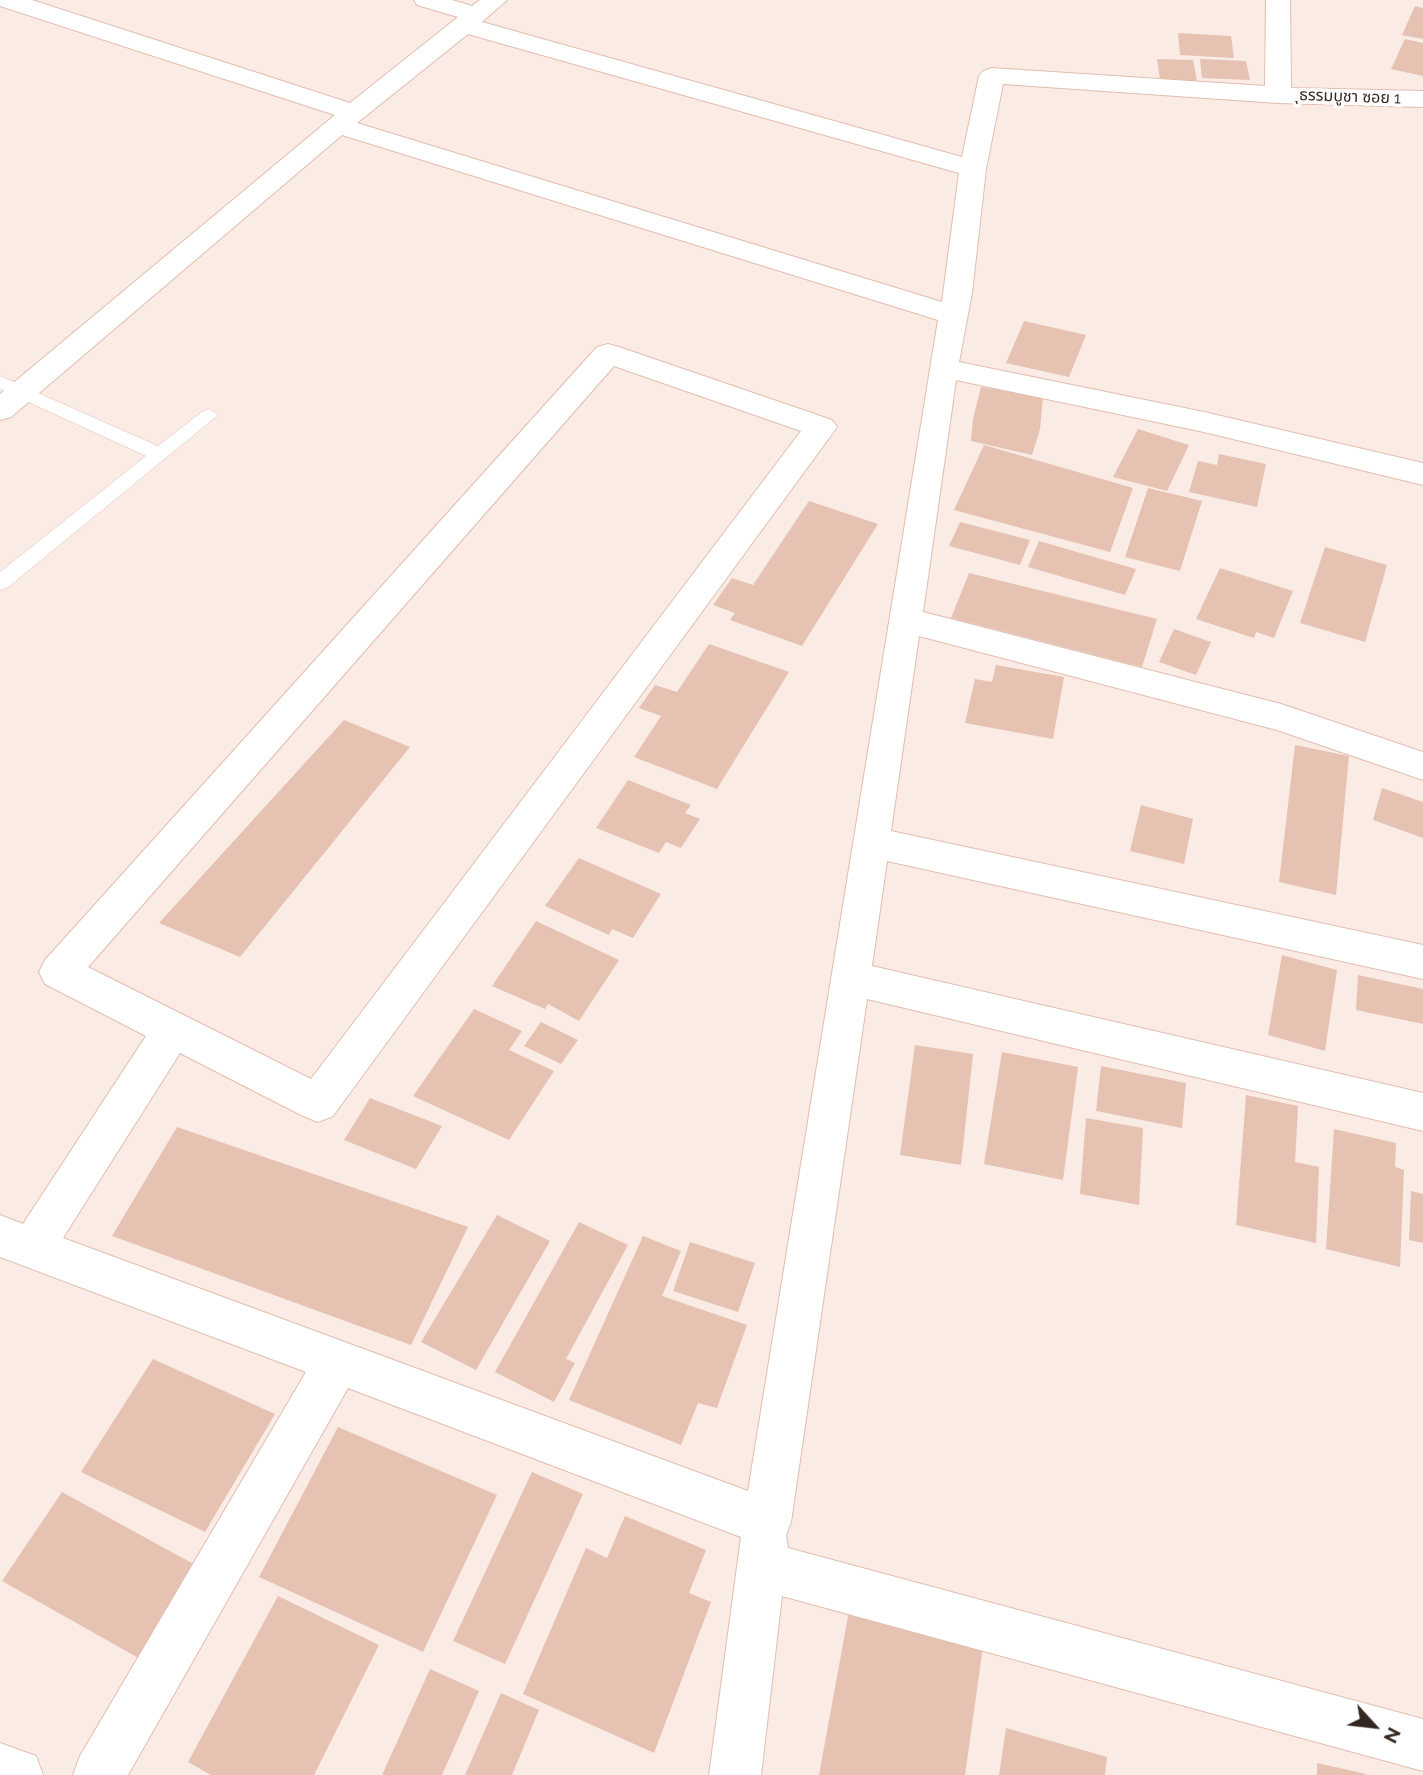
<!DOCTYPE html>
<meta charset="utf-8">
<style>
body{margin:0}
#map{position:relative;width:1423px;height:1775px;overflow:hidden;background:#faebe5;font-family:Raleway,sans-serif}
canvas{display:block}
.north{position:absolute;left:1339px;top:1691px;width:70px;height:70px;-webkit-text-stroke:5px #fcfcfc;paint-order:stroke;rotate:117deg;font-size:19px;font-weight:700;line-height:28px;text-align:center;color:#342721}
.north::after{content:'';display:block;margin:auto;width:24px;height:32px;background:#342721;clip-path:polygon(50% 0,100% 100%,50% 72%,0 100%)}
</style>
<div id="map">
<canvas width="1423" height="1775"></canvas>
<div class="north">N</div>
</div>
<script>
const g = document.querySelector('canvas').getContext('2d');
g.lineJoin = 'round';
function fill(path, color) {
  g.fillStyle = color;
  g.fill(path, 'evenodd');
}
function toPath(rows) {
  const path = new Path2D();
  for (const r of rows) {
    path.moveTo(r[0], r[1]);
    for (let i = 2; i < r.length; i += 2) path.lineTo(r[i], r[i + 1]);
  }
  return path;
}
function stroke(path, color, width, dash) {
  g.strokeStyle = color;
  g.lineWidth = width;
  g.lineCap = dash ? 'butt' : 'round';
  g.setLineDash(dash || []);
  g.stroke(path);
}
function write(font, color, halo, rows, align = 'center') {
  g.font = font + ' Raleway,"Noto Sans Thai",sans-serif';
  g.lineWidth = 7;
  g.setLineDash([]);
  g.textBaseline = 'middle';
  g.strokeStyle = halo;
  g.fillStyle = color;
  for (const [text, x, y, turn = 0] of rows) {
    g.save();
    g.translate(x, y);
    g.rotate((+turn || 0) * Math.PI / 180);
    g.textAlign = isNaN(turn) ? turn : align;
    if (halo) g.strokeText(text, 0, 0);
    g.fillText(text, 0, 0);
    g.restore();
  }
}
fill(toPath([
 [1415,6,1423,8,1423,39,1402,35],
 [1178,33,1231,36,1234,58,1180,55],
 [1405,39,1423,43,1423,76,1391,69],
 [1157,59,1193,60,1197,81,1160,80],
 [1200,59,1246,61,1250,80,1202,78],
 [1024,321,1086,335,1069,377,1006,363],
 [981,387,1043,397,1040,429,1032,455,971,441,973,419],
 [1138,429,1189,445,1167,491,1113,477],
 [984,445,1133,488,1110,552,954,510],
 [1219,454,1266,464,1257,507,1189,492,1198,461,1217,465],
 [1148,488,1202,501,1180,571,1125,557],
 [809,501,878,524,802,646,730,620,735,613,713,605,732,578,753,585],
 [960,522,1030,540,1020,565,949,546],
 [1039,541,1136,569,1125,595,1028,567],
 [1325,547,1387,565,1365,642,1300,623],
 [1220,568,1293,591,1274,638,1256,632,1254,638,1196,619],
 [969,573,1157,619,1142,667,951,618],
 [1174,629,1211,642,1196,675,1159,662],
 [709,644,789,672,717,789,634,757,661,716,639,708,655,685,677,692],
 [996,665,1064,677,1053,739,965,723,975,679,992,682],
 [344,720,410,747,240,957,159,923],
 [1295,745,1349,756,1336,895,1279,882],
 [628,780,691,805,685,813,700,819,681,848,666,842,659,853,596,828],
 [1382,788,1423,802,1423,838,1373,820],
 [1141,805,1193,819,1184,864,1130,851],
 [579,858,661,894,633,938,612,929,609,935,545,906],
 [536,921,619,960,579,1021,548,1004,545,1009,492,986],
 [1282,955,1337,970,1325,1051,1268,1035],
 [1358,975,1423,989,1423,1024,1356,1010],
 [474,1009,522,1031,509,1050,554,1071,509,1140,413,1096],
 [541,1022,578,1040,561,1064,524,1046],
 [915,1045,973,1054,961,1165,900,1155],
 [1002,1052,1078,1067,1063,1180,984,1164],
 [1101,1066,1186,1083,1182,1128,1096,1111],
 [1246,1095,1298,1106,1295,1162,1319,1167,1316,1243,1236,1225],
 [370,1098,442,1126,416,1169,344,1140],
 [1086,1118,1143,1128,1139,1205,1080,1194],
 [177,1127,468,1227,411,1345,112,1236],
 [1334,1129,1396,1143,1395,1167,1404,1170,1400,1267,1326,1249],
 [1411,1191,1423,1194,1423,1243,1409,1240],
 [497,1215,550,1241,476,1370,421,1342],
 [579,1222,628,1245,566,1359,575,1363,554,1402,495,1372],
 [643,1236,681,1251,662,1296,747,1325,717,1408,698,1403,681,1445,569,1400],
 [690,1242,755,1263,738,1312,673,1291],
 [153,1359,275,1414,205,1532,81,1472],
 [338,1427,497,1495,423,1652,259,1577],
 [532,1472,583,1494,505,1664,453,1641],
 [62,1492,199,1567,142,1660,2,1581],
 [625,1516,706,1550,689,1593,711,1602,654,1753,523,1694,586,1548,607,1558],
 [278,1596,379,1645,314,1775,211,1775,188,1762],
 [851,1600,985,1632,965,1775,819,1775],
 [430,1669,479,1691,442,1775,382,1775],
 [501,1693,539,1710,512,1775,465,1775],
 [1006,1728,1107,1757,1105,1775,999,1775],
 [1317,1763,1366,1774,1365,1775,1317,1775]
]), '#e6c2b3');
const lane = toPath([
 [0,376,158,446,203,411,209,409,218,415,7,588,0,590,0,572,146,456,0,389,0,376]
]);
const street = toPath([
 [0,0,32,0,350,103,458,17,417,5,414,0,452,0,472,6,480,0,507,0,482,22,962,157,979,76,983,71,992,68,1265,86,1266,0,1290,0,1291,88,1423,91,1423,107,1278,103,1003,84,986,169,972,293,959,362,1204,412,1423,463,1423,485,1204,432,956,380,923,612,1281,704,1423,752,1423,780,1277,730,919,636,891,831,1423,945,1423,979,887,861,872,966,1423,1093,1423,1131,867,999,791,1522,786,1535,788,1548,1423,1719,1423,1771,782,1596,761,1775,709,1775,741,1537,348,1388,128,1775,73,1775,80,1756,306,1372,0,1257,0,1215,23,1224,146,1036,45,984,39,972,45,960,597,347,608,344,619,347,832,420,837,427,832,434,333,1116,318,1122,303,1116,180,1053,63,1238,748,1491,938,320,342,135,11,417,0,420,0,394,335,115,0,6,0,0],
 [468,34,959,173,942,302,357,123,468,34],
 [614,366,801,431,311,1079,88,967,614,366],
 [0,1743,36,1756,43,1775,0,1775,0,1743]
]);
stroke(lane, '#e2beaf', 1);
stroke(street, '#e2beaf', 2);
fill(lane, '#fff');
fill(street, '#fff');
write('16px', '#342721', '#fcfcfc', [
 ["ุธรรมบูชา ซอย 1",1350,97,2]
]);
</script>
